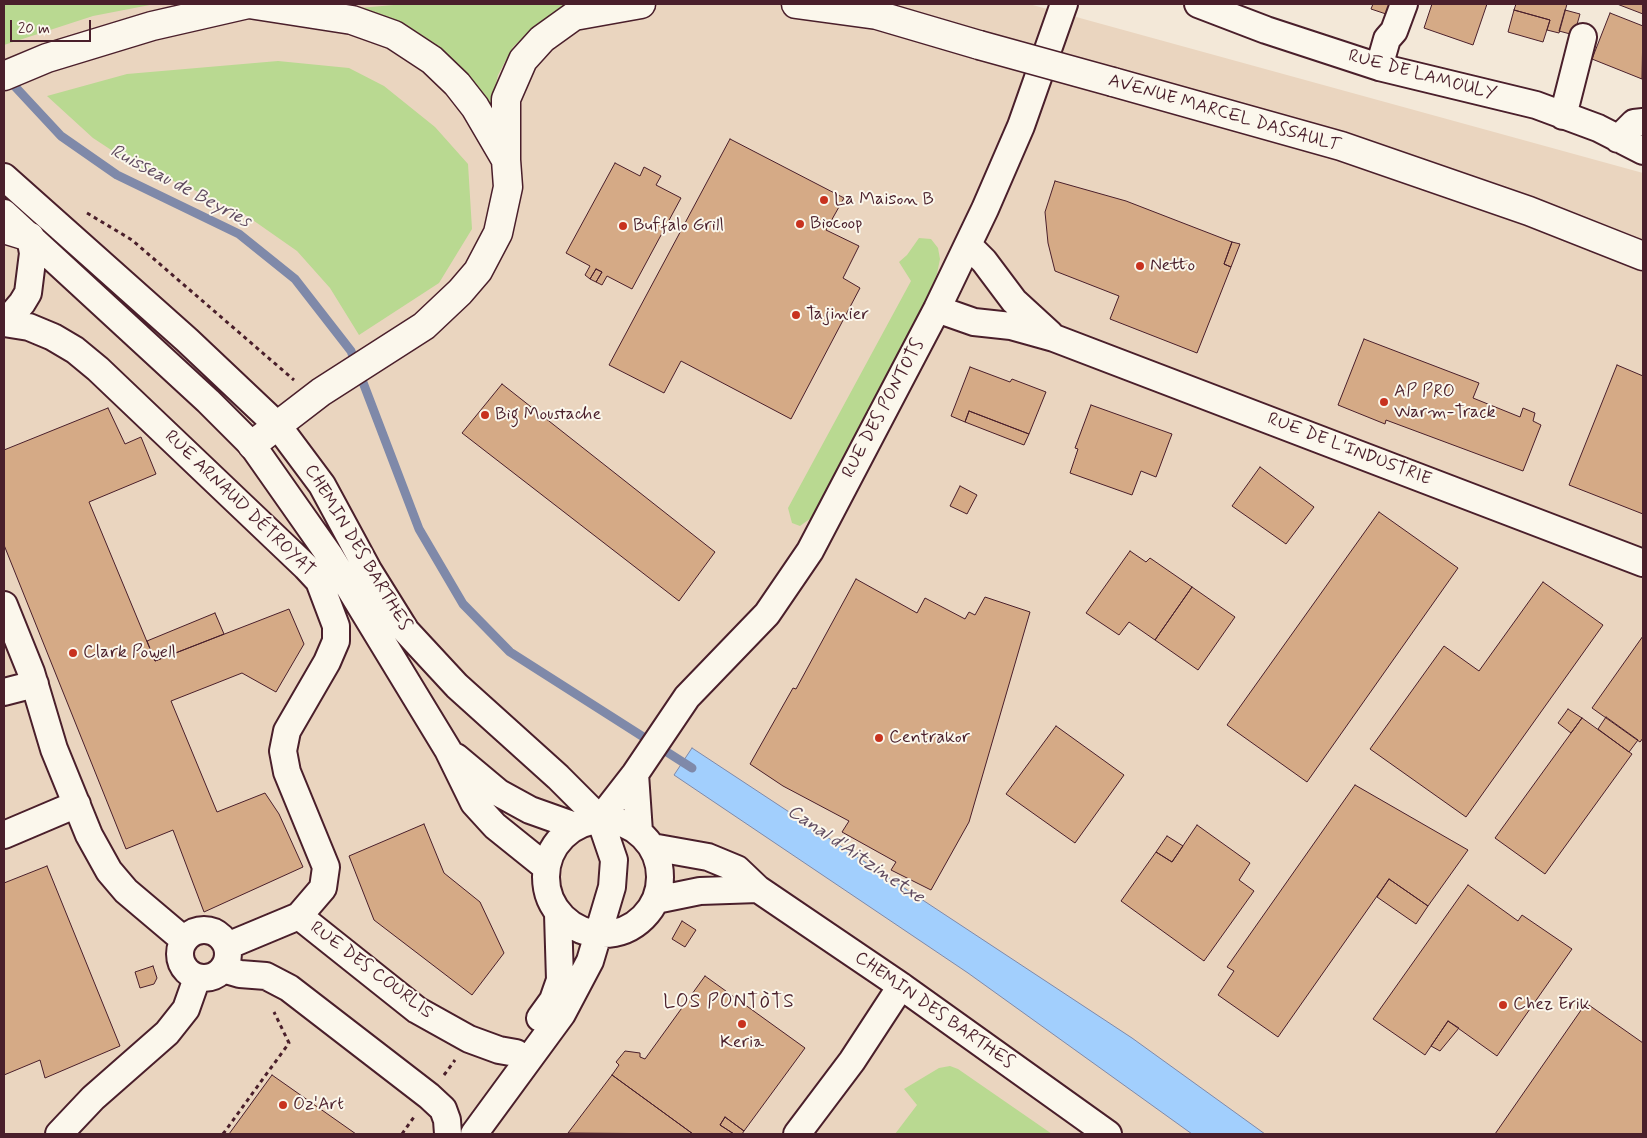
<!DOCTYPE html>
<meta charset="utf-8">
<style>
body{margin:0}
#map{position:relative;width:1647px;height:1138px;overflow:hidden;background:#f3e8d8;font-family:Mynerve,sans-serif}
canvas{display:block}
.frame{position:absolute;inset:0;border:5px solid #4a1f2b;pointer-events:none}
.scale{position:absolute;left:10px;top:20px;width:81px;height:22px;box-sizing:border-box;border:2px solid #4a1f2b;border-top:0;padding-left:6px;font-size:15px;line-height:18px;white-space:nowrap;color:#4a1f2b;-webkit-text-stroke:4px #fbf7ec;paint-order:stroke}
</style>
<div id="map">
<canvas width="1647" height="1138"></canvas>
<div class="frame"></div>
<div class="scale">20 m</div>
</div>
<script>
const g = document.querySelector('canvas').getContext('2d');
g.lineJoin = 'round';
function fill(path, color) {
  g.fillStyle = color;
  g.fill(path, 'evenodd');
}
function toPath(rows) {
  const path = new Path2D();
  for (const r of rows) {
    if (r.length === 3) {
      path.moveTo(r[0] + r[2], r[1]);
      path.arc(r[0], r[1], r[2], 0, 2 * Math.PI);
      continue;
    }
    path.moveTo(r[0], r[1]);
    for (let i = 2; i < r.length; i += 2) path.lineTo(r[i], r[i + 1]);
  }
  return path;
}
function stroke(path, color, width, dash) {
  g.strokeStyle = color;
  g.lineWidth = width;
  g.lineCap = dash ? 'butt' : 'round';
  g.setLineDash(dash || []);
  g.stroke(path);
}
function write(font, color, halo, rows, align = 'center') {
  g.font = font + ' Mynerve,sans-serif';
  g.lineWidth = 4;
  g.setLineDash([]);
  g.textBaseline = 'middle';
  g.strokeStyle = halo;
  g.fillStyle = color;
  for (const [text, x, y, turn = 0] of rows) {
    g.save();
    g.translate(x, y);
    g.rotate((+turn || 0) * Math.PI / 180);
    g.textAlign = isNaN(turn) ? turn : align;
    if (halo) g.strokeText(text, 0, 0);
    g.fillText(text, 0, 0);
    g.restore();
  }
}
fill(toPath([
 [4,4,1029,4,1643,173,1643,1134,4,1134]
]), '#ead5bf');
fill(toPath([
 [4,4,155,4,93,16,4,45],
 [405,4,577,4,538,23,513,47,498,75,491,106,454,61,442,50,391,20,359,8],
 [278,61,349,68,384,86,435,127,468,164,472,229,439,283,359,335,330,288,297,251,247,216,186,186,134,165,93,138,47,96,127,74],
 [919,238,931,239,938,248,940,259,937,274,922,308,811,518,800,526,792,523,788,508,911,281,899,262,907,255],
 [950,1066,958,1069,1052,1134,895,1134,917,1105,904,1089,939,1068]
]), '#b9d991');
const water = toPath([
 [692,748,1132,1038,1265,1134,1192,1134,968,973,674,775,692,748]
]);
fill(water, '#a2cffd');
stroke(water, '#7f89a9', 1);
stroke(toPath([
 [7,78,61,136,117,175,239,234,295,279,351,351,419,529,463,604,510,652,692,768]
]), '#7f89a9', 9);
const building = toPath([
 [1373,4,1396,4,1392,16,1371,9,1373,4],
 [1432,4,1487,4,1473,45,1424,28,1432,4],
 [1516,4,1567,4,1559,33,1547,30,1550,20,1514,10,1516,4],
 [1617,4,1643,4,1643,14,1617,4],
 [1514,10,1550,20,1543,42,1508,32,1514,10],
 [1565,10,1580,14,1574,35,1559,31,1565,10],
 [1610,13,1643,26,1642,79,1592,59,1610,13],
 [730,139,844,198,826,230,859,246,843,278,860,288,791,419,681,361,664,393,609,365,730,139],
 [615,163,640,176,644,167,661,176,656,185,681,198,632,289,607,276,602,285,596,282,602,272,596,269,590,279,585,275,590,266,566,253,615,163],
 [1055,181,1126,201,1232,242,1224,264,1231,267,1197,353,1110,319,1119,296,1055,271,1048,243,1045,212,1055,181],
 [1232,242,1240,244,1231,267,1224,264,1232,242],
 [596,269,602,272,596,282,590,279,596,269],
 [1364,339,1479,383,1473,398,1520,417,1523,408,1535,413,1533,421,1541,425,1523,471,1386,420,1385,424,1338,405,1364,339],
 [1617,365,1643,376,1643,514,1569,485,1617,365],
 [970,367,1010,382,1012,379,1046,392,1029,434,969,411,965,422,951,416,970,367],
 [502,384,715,552,679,601,462,433,502,384],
 [1091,405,1172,434,1156,477,1141,471,1132,495,1070,473,1078,449,1075,448,1091,405],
 [108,408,125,444,141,437,156,474,89,502,155,661,289,609,304,644,276,692,242,673,171,701,217,812,265,793,279,814,303,867,204,912,173,830,126,849,4,545,4,450,108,408],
 [969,411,1029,434,1024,445,965,422,969,411],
 [1260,467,1314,507,1286,544,1232,506,1260,467],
 [960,486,977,495,967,514,950,506,960,486],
 [1379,512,1458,568,1307,782,1227,725,1379,512],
 [1130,551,1146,562,1150,558,1192,587,1155,640,1129,622,1119,635,1086,613,1130,551],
 [856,579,917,613,925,598,965,619,969,612,975,615,985,597,1030,612,969,822,931,890,891,870,896,862,842,832,849,821,783,786,750,764,793,688,796,689,856,579],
 [1543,582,1603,625,1466,817,1370,749,1444,646,1479,671,1543,582],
 [1192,587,1235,617,1198,670,1155,640,1192,587],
 [215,613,224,634,155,661,147,641,215,613],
 [1643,636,1643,738,1640,742,1592,708,1643,636],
 [1568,709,1582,718,1571,733,1558,723,1568,709],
 [1606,717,1638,740,1629,752,1598,729,1606,717],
 [1582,718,1632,754,1545,874,1495,838,1582,718],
 [1056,726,1124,775,1075,843,1006,794,1056,726],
 [1355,785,1468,850,1428,906,1389,879,1278,1037,1218,995,1234,971,1227,967,1355,785],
 [424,824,444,873,480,902,504,953,472,995,374,920,349,856,424,824],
 [1197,825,1250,863,1239,880,1254,891,1204,961,1121,901,1156,852,1172,862,1197,825],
 [1167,836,1183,846,1172,862,1156,852,1167,836],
 [47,866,120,1046,45,1078,40,1060,4,1075,4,883,47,866],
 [1389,879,1428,906,1416,924,1377,897,1389,879],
 [1468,885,1518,921,1522,915,1572,949,1497,1056,1448,1021,1425,1055,1373,1019,1468,885],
 [682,921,696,930,685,947,672,939,682,921],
 [153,966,157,978,154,984,140,988,135,972,153,966],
 [705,976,805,1048,744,1131,725,1117,720,1125,734,1134,693,1134,612,1075,619,1065,616,1062,625,1051,640,1053,640,1057,645,1059,705,976],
 [1586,1003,1643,1043,1643,1134,1495,1134,1586,1003],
 [1448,1021,1459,1028,1440,1051,1431,1046,1448,1021],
 [272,1075,356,1134,229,1134,272,1075],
 [612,1075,693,1134,568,1133,612,1075],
 [725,1117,744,1131,742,1134,734,1134,720,1125,725,1117]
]);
fill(building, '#d5aa86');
stroke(building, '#4a1f2b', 1);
const minor = toPath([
 [1198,4,1266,30,1379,67,1536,105,1598,128,1643,151],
 [1379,67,1387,39,1394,31,1404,4],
 [1563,116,1583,37],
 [1618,139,1634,123,1643,122],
 [4,177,187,340,278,426,322,485,368,570,406,631,457,686,558,777,600,819,614,860,612,887,590,961,562,1014,474,1134],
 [4,213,208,401,252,445,330,556,448,750,474,803,495,826,546,867],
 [968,245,984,261,1014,301,1050,334],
 [937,309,974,322,1011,326,1054,338,1643,563],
 [4,323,29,327,53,337,75,350,98,369,306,567,319,581,336,626,336,641,327,662,287,731,283,751,287,772,326,867,323,888,299,916,227,946],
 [5,323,22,303,28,293,33,253,30,237],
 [4,605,31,672,54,749,89,835,109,871,126,891,184,940],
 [4,692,35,684],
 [456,757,499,793,530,810,575,826],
 [635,774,639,832],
 [600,819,635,774,687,697,767,614,810,551,937,309,985,209,1021,126,1064,4],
 [603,877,57],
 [4,835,77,804],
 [652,847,708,857,737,869,758,889,901,986,1108,1134],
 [656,900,700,891,758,889],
 [299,916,417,1010,469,1039,499,1050,516,1053],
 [204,954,24],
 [223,969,240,974,266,976,289,988,429,1096,443,1109,447,1120,448,1134],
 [540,1018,553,1000,560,980,558,914],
 [59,1134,93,1098,167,1033,186,1009,197,978],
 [797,1134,852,1061,901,986]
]);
const major = toPath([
 [249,4,352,20,394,35,432,60,457,84,475,107,506,160],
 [796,4,877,15,979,45],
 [4,76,47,58,152,26,248,4],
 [1113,82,1341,146,1529,211,1643,256],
 [4,229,30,237],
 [252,445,321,392,424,326,460,292,478,271,498,233,508,187,506,160,506,99,523,60,542,39,574,16,641,4]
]);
stroke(minor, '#4a1f2b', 30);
stroke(major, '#4a1f2b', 31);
stroke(toPath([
 [87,213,132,240,294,380],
 [444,1075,455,1060],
 [223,1134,289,1043,274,1012],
 [402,1134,414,1117]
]), '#4a1f2b', 3, [4, 4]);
stroke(minor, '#fbf7ec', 26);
stroke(major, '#fbf7ec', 28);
const majorBridge = toPath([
 [979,45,1113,82]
]);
stroke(majorBridge, '#4a1f2b', 31, []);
stroke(majorBridge, '#fbf7ec', 28);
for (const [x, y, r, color] of [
 [824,200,5,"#c8321e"],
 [800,224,5,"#c8321e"],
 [623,226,5,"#c8321e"],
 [1140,266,5,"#c8321e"],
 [796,315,5,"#c8321e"],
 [1384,402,5,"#c8321e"],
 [485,415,5,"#c8321e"],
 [73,653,5,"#c8321e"],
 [879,738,5,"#c8321e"],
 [1503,1005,5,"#c8321e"],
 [742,1024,5,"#c8321e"],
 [283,1105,5,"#c8321e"]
]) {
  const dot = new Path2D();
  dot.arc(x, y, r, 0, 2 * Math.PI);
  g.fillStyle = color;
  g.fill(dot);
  stroke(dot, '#fbf7ec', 2);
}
write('18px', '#4a1f2b', '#fbf7ec', [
 ["RUE DE LAMOULY",1422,76,15],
 ["AVENUE MARCEL DASSAULT",1224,114,16],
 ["RUE DES PONTOTS",884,409,-62],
 ["RUE DE L'INDUSTRIE",1349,450,21],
 ["RUE ARNAUD DÉTROYAT",239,504,44],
 ["CHEMIN DES BARTHES",357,548,59],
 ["RUE DES COURLIS",371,971,37],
 ["CHEMIN DES BARTHES",934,1011,35]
]);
write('18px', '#4a1f2b', '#fbf7ec', [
 ["La Maison B",834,200],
 ["Biocoop",810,224],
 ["Buffalo Grill",633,226],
 ["Netto",1150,266],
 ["Tajinier",806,315],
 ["AP PRO",1394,392],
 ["Warm-Track",1394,413],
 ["Big Moustache",495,415],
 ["Clark Powell",83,653],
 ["Centrakor",889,738],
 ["Chez Erik",1513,1005],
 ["Keria",742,1043,"center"],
 ["Oz'Art",293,1105]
], 'left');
write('italic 19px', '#604b60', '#fbf7ec', [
 ["Ruisseau de Beyries",180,187,28],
 ["Canal d'Aitzinetxe",855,855,34]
]);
g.letterSpacing = '1px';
write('19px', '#4a1f2b', '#fbf7ec', [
 ["LOS PONTÒTS",729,1003]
]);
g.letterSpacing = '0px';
</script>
